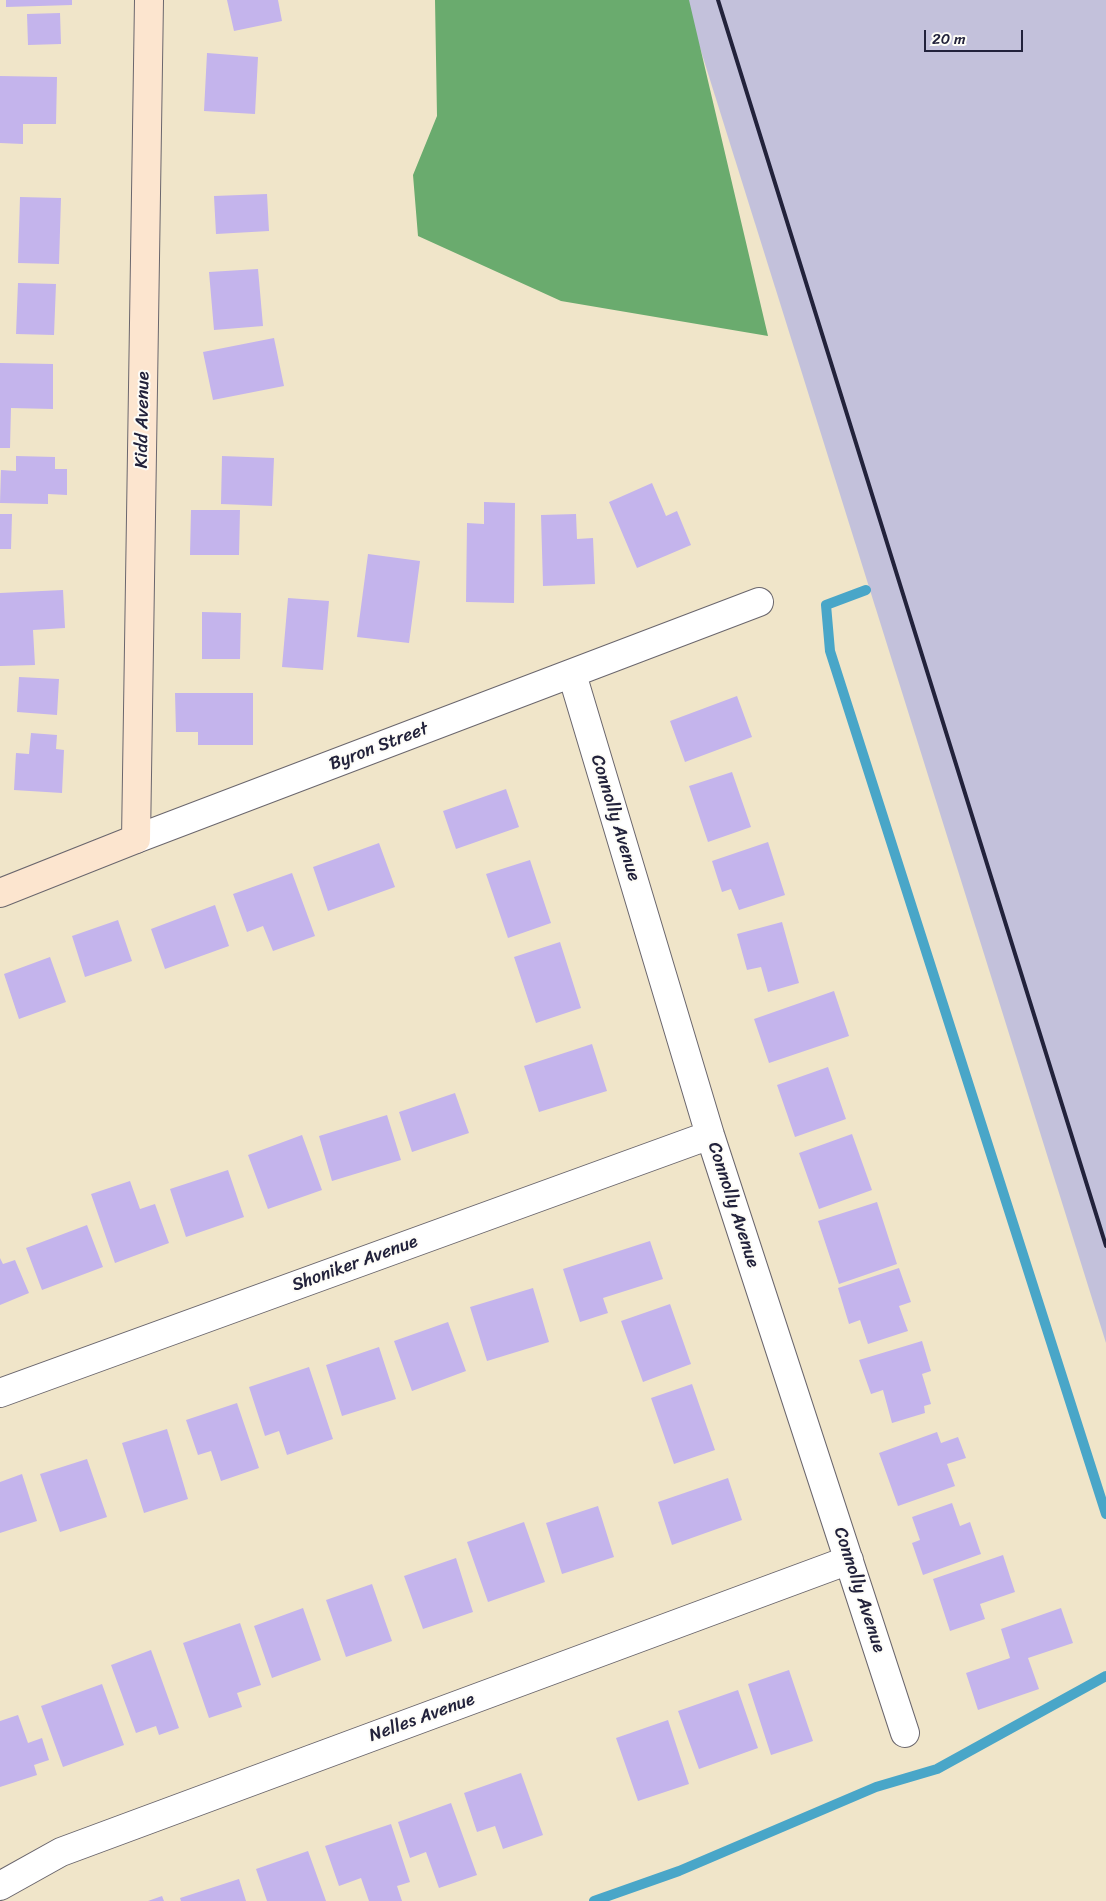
<!DOCTYPE html>
<style>
body{margin:0}
#map{position:relative;width:1106px;height:1901px;overflow:hidden;background:#f0e5c9;font-family:Sriracha,sans-serif}
canvas{display:block}
.scale{position:absolute;left:924px;top:30px;width:99px;height:22px;box-sizing:border-box;border:2px solid #22223b;border-top:0;padding-left:6px;font-size:15px;line-height:18px;white-space:nowrap;color:#22223b;-webkit-text-stroke:4px #fdfcf7;paint-order:stroke}
</style>
<div id="map">
<canvas width="1106" height="1901"></canvas>
<div class="scale">20 m</div>
</div>
<script>
const g = document.querySelector('canvas').getContext('2d');
g.lineJoin = 'round';
function fill(path, color) {
  g.fillStyle = color;
  g.fill(path, 'evenodd');
}
function toPath(rows) {
  const path = new Path2D();
  for (const r of rows) {
    path.moveTo(r[0], r[1]);
    for (let i = 2; i < r.length; i += 2) path.lineTo(r[i], r[i + 1]);
  }
  return path;
}
function stroke(path, color, width, dash) {
  g.strokeStyle = color;
  g.lineWidth = width;
  g.lineCap = dash ? 'butt' : 'round';
  g.setLineDash(dash || []);
  g.stroke(path);
}
function write(font, color, halo, rows, align = 'center') {
  g.font = font + ' Sriracha,sans-serif';
  g.lineWidth = 4;
  g.setLineDash([]);
  g.textBaseline = 'middle';
  g.strokeStyle = halo;
  g.fillStyle = color;
  for (const [text, x, y, turn = 0] of rows) {
    g.save();
    g.translate(x, y);
    g.rotate((+turn || 0) * Math.PI / 180);
    g.textAlign = isNaN(turn) ? turn : align;
    if (halo) g.strokeText(text, 0, 0);
    g.fillText(text, 0, 0);
    g.restore();
  }
}
fill(toPath([
 [685,0,1106,0,1106,1343]
]), '#c3c1db');
fill(toPath([
 [435,0,689,0,768,336,561,301,418,236,413,175,437,116]
]), '#6aab6e');
stroke(toPath([
 [866,590,826,605,830,651,1106,1514],
 [594,1901,679,1871,876,1787,937,1769,1106,1676]
]), '#49a6c8', 10);
fill(toPath([
 [6,0,72,0,72,5,6,7],
 [227,0,278,0,282,21,234,31],
 [60,13,61,44,28,45,27,14],
 [207,53,258,57,255,114,204,111],
 [0,76,57,77,56,124,23,124,23,144,0,143],
 [267,194,269,231,216,234,214,196],
 [20,197,61,198,59,264,18,263],
 [258,269,263,326,214,330,209,272],
 [18,283,56,284,54,335,16,334],
 [274,338,284,386,213,400,203,352],
 [0,363,53,364,53,409,11,408,10,448,0,448],
 [16,456,55,457,55,469,67,469,67,495,48,494,48,504,0,503,1,470,16,471],
 [222,456,274,458,272,506,221,504],
 [652,483,666,516,677,511,691,545,637,568,609,502],
 [484,502,515,503,514,603,466,602,467,523,484,524],
 [191,510,240,510,239,555,190,555],
 [0,514,12,514,11,549,0,549],
 [576,514,577,539,593,538,595,584,543,586,541,515],
 [368,554,420,561,409,643,357,637],
 [63,590,65,628,33,630,35,665,0,666,0,593],
 [288,598,329,601,323,670,282,667],
 [202,612,241,613,240,659,202,659],
 [19,677,59,679,57,715,17,712],
 [175,693,253,693,253,745,198,745,198,732,176,732],
 [737,696,752,737,685,762,670,721],
 [31,733,57,735,56,749,64,750,62,793,14,790,16,753,29,754],
 [732,772,751,827,708,842,689,786],
 [506,789,519,827,456,849,443,811],
 [768,842,785,895,739,910,731,889,722,892,712,861],
 [379,843,395,887,328,911,313,867],
 [530,860,551,923,508,938,486,874],
 [292,873,315,936,273,951,263,926,247,932,233,894],
 [215,905,229,946,165,969,151,929],
 [118,920,132,961,85,977,72,936],
 [782,922,799,983,768,992,761,967,747,970,737,934],
 [560,942,581,1008,536,1023,514,957],
 [50,957,66,1002,19,1019,4,974],
 [834,991,849,1036,769,1063,754,1019],
 [592,1044,607,1091,539,1112,524,1066],
 [828,1067,846,1119,795,1137,777,1085],
 [455,1093,469,1133,412,1152,399,1112],
 [387,1115,401,1160,332,1181,319,1136],
 [852,1134,872,1190,819,1209,799,1153],
 [302,1135,322,1190,268,1209,248,1155],
 [228,1170,244,1217,186,1237,170,1189],
 [130,1181,140,1209,155,1204,169,1243,115,1263,91,1194],
 [877,1202,897,1264,839,1284,818,1221],
 [87,1225,103,1267,42,1290,26,1248],
 [650,1241,663,1279,603,1298,608,1313,580,1322,563,1269],
 [0,1258,3,1264,15,1260,29,1293,0,1305],
 [899,1268,911,1302,899,1306,908,1331,868,1344,860,1320,849,1324,838,1288],
 [533,1288,549,1342,487,1361,470,1307],
 [670,1304,691,1364,643,1382,621,1321],
 [448,1322,466,1371,412,1391,394,1341],
 [922,1341,931,1371,922,1374,931,1404,924,1406,925,1413,892,1423,883,1390,871,1394,859,1360],
 [379,1347,396,1399,342,1416,326,1365],
 [309,1367,333,1439,287,1455,279,1431,265,1436,249,1387],
 [692,1384,715,1450,674,1464,651,1398],
 [237,1403,259,1468,221,1481,211,1451,198,1455,186,1420],
 [167,1429,188,1499,144,1513,122,1443],
 [937,1432,941,1443,958,1437,966,1458,947,1464,955,1486,898,1506,879,1453],
 [87,1459,107,1517,60,1532,40,1474],
 [22,1474,37,1521,0,1533,0,1482],
 [728,1478,742,1520,672,1545,658,1502],
 [952,1503,960,1526,970,1522,981,1554,923,1575,912,1543,920,1540,912,1517],
 [598,1506,614,1557,562,1574,546,1523],
 [524,1522,545,1582,488,1602,467,1542],
 [1003,1555,1015,1592,980,1604,985,1619,950,1631,933,1579],
 [456,1558,473,1612,423,1629,404,1576],
 [372,1584,392,1641,346,1657,326,1600],
 [303,1608,321,1660,272,1678,254,1626],
 [1061,1608,1073,1643,1028,1658,1039,1689,978,1710,966,1673,1010,1658,1001,1629],
 [240,1623,261,1685,237,1693,242,1707,209,1718,183,1643],
 [151,1650,179,1728,159,1735,156,1726,136,1733,111,1665],
 [789,1670,813,1741,771,1755,748,1684],
 [102,1684,124,1745,63,1767,41,1706],
 [738,1690,758,1748,699,1769,678,1711],
 [18,1715,28,1743,42,1738,49,1760,34,1765,37,1775,0,1787,0,1721],
 [668,1720,689,1784,638,1801,616,1738],
 [521,1773,543,1835,503,1849,495,1826,477,1832,464,1793],
 [451,1803,477,1875,439,1888,426,1852,410,1858,398,1822],
 [391,1824,410,1882,397,1886,402,1901,369,1901,361,1878,339,1886,325,1846],
 [308,1851,326,1901,267,1901,256,1869],
 [239,1879,246,1901,181,1901,180,1898],
 [162,1896,164,1901,148,1901]
]), '#c4b4ec');
const street = toPath([
 [572,674,710,1135,905,1733],
 [136,839,759,602],
 [0,1393,710,1135],
 [0,1886,61,1852,849,1560]
]);
const secondary = toPath([
 [0,893,136,839,149,0]
]);
stroke(street, '#6a666d', 30);
stroke(secondary, '#6a666d', 30);
stroke(street, '#fff', 28);
stroke(secondary, '#fce5cf', 28);
stroke(toPath([
 [718,0,1106,1246]
]), '#22223b', 4);
write('18px', '#22223b', '#fdfcf7', [
 ["Kidd Avenue",143,420,-89],
 ["Byron Street",379,747,-21],
 ["Connolly Avenue",615,818,73],
 ["Connolly Avenue",733,1205,72],
 ["Shoniker Avenue",355,1264,-20],
 ["Connolly Avenue",859,1590,72],
 ["Nelles Avenue",422,1718,-20]
]);
</script>
